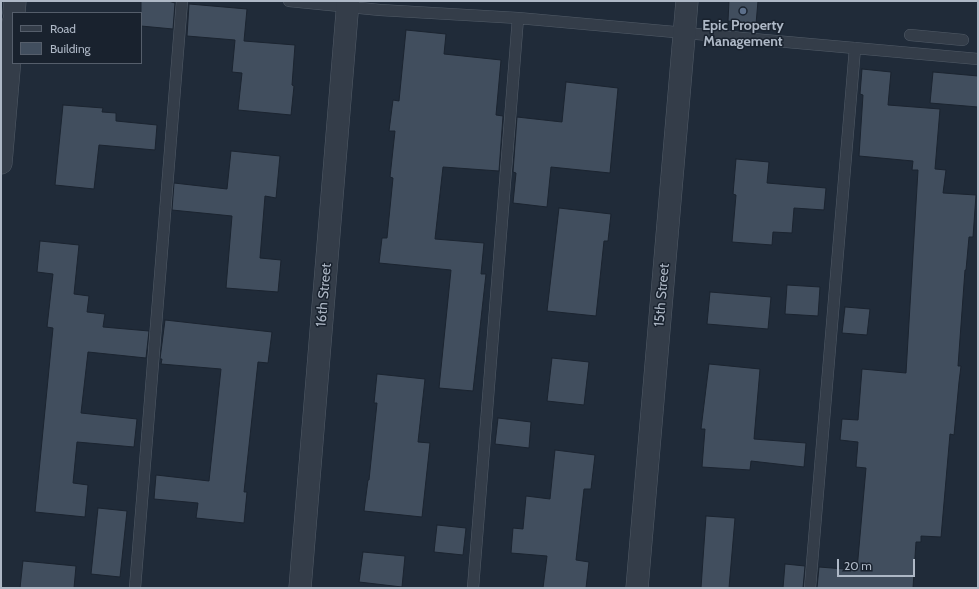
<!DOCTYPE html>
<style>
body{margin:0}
#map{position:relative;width:979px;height:589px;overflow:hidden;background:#202b39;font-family:Cabin,sans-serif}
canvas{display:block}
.frame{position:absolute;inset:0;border:2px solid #aeb8c6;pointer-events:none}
.legend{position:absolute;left:12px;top:12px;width:130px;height:52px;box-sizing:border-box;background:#19222e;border:1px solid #555e6b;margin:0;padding:5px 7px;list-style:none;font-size:12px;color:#aeb8c6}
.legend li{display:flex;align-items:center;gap:8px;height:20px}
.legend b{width:20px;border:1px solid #555e6b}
.scale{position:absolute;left:837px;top:559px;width:78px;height:18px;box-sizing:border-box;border:2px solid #aeb8c6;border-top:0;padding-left:5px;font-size:12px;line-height:14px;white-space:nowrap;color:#aeb8c6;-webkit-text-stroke:3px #19222e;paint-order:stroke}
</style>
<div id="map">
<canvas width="979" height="589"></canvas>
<div class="frame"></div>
<ul class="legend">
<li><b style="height:5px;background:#343d49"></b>Road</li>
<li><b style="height:11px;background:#414e5e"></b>Building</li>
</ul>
<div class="scale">20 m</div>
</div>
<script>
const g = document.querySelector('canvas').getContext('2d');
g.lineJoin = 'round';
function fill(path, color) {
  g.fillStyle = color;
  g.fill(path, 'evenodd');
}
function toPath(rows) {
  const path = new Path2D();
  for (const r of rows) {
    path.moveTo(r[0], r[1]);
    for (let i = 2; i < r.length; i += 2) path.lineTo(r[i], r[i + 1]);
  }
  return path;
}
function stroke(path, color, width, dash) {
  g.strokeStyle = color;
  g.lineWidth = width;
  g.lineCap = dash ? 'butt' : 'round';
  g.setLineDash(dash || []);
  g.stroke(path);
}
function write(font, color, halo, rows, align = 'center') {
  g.font = font + ' Cabin,sans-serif';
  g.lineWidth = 3;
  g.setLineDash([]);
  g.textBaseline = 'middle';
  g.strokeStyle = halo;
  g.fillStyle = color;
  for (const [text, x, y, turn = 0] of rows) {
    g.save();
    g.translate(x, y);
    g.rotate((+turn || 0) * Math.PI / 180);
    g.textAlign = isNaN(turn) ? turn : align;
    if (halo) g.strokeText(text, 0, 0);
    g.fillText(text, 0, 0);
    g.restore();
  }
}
const building = toPath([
 [141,1,168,1,175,3,173,29,141,26,141,1],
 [729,1,758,1,756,24,728,21,729,1],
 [189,4,247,9,244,41,295,45,292,85,294,86,291,115,238,110,242,73,232,72,235,40,187,36,189,4],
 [406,30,446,34,444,54,501,60,496,115,503,116,499,171,443,167,435,239,484,243,481,274,486,274,473,391,439,388,451,270,379,263,382,238,387,238,393,178,390,177,395,131,389,131,393,100,399,101,406,30],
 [862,69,891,72,888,105,940,109,935,169,946,170,943,193,976,195,973,237,969,237,966,270,965,270,958,366,961,366,959,382,954,435,950,434,941,537,921,536,921,542,916,542,913,588,817,588,819,567,857,570,866,468,856,467,858,442,840,440,842,419,858,420,862,369,906,373,918,170,912,170,913,161,859,156,863,95,860,94,862,69],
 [933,72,978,76,978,107,930,103,933,72],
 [566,82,618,88,610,173,551,167,547,207,513,203,516,173,513,172,517,117,562,122,566,82],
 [63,105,103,108,102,112,116,113,116,121,157,125,155,150,99,145,94,189,55,185,63,105],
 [231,151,280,156,276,198,265,196,260,258,281,260,278,292,226,288,232,216,172,210,174,183,227,189,231,151],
 [736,159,769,162,767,183,826,188,824,210,794,208,792,233,773,232,772,245,732,242,736,195,733,194,736,159],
 [559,208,611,214,608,241,604,241,596,316,547,311,559,208],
 [40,241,79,245,74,294,89,296,87,312,105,314,103,327,149,331,146,358,88,352,81,413,137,419,134,447,77,442,73,483,88,485,85,517,35,512,53,328,47,327,53,274,37,272,40,241],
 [787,285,820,287,818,316,785,314,787,285],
 [710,292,771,297,768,329,707,324,710,292],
 [845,307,870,309,867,335,842,333,845,307],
 [165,320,272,332,268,363,258,362,244,492,247,492,244,523,196,518,198,503,154,499,156,475,209,481,221,369,161,364,162,359,160,359,165,320],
 [552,358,589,362,584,405,547,401,552,358],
 [709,364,760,369,754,439,806,443,804,467,751,461,750,470,702,467,705,429,701,429,709,364],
 [377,374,425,379,418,442,430,443,422,517,364,511,368,480,369,480,377,403,374,403,377,374],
 [498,418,531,422,529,448,495,444,498,418],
 [555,450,595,455,591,489,584,489,576,560,589,562,586,588,543,588,547,556,511,553,513,528,523,529,526,496,550,499,555,450],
 [98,508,127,511,120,577,91,574,98,508],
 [706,516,735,518,729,588,701,588,706,516],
 [437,525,466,528,463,555,434,552,437,525],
 [363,552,405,556,402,587,359,582,363,552],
 [23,561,76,566,74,588,20,588,23,561],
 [785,564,805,566,803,588,783,588,785,564]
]);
fill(building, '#414e5e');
stroke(building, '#1b2430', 1);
const lane = toPath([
 [289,1,380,10,518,18,652,30,978,59],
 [910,35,963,40],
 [135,588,182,1],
 [473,588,518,18],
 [810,588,855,48]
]);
const street = toPath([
 [14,13,15,1],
 [1,163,13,23],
 [300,588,348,1],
 [637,588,687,1]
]);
stroke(lane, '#515b67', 12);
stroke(street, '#515b67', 23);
stroke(lane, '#343d49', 11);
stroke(street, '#343d49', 22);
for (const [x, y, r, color] of [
 [743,11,4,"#5c6f8a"]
]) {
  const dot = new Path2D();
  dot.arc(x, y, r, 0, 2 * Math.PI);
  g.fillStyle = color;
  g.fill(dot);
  stroke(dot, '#19222e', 1.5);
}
write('bold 14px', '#aeb8c6', '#19222e', [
 ["Epic Property",743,26],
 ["Management",743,42]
]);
write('14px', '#aeb8c6', '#19222e', [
 ["16th Street",324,295,-85],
 ["15th Street",662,295,-85]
]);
</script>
